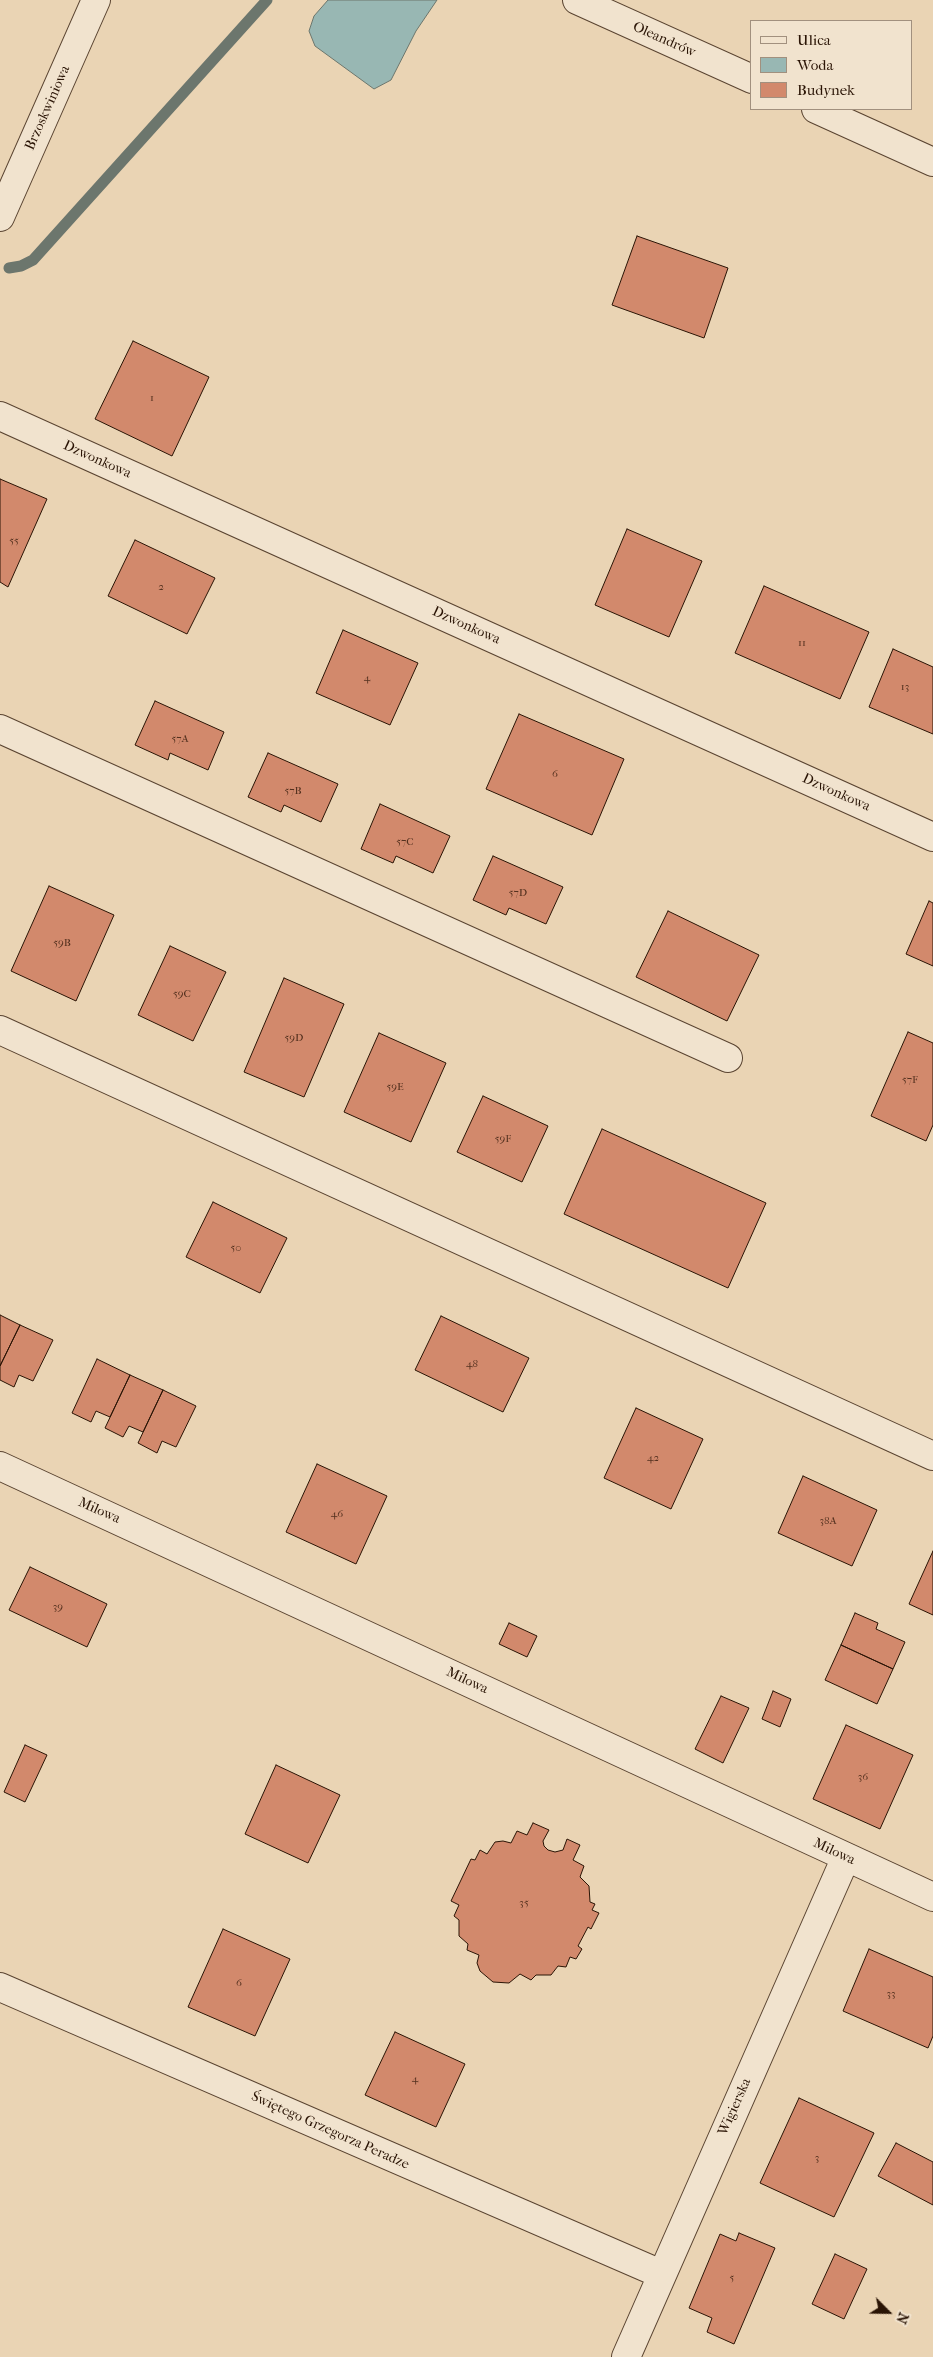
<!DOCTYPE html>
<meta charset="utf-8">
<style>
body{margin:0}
#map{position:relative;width:933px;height:2357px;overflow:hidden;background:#ead4b4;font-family:"IM FELL French Canon",serif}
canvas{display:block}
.legend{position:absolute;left:750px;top:20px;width:162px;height:90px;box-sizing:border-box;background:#f1e3ce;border:1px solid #a1907e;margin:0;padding:6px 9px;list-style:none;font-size:15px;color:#2a1405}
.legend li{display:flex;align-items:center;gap:10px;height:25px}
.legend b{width:25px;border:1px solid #a1907e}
.north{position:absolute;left:863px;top:2287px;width:50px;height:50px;-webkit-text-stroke:4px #f1e3ce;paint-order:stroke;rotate:113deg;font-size:14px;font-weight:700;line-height:20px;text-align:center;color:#2a1405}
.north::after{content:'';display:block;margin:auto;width:18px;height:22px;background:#2a1405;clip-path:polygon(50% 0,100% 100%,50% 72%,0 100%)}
</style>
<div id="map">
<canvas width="933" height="2357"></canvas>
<ul class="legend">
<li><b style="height:6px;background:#f1e3ce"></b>Ulica</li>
<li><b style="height:14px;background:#98b7b3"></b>Woda</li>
<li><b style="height:14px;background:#d2896c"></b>Budynek</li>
</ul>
<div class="north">N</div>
</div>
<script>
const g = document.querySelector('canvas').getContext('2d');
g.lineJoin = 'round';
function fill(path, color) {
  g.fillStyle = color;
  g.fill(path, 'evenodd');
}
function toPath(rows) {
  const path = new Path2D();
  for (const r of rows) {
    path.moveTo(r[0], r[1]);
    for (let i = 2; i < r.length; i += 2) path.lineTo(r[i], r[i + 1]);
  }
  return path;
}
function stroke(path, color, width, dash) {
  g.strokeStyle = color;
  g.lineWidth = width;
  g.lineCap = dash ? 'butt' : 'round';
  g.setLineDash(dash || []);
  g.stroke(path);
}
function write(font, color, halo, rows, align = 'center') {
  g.font = font + ' "IM FELL French Canon",serif';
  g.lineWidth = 5;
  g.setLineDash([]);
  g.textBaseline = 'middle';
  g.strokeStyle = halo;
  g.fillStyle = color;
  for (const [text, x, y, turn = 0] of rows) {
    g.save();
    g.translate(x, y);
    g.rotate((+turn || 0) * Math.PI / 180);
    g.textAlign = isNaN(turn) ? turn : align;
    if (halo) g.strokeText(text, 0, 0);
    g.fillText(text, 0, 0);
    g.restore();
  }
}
const water = toPath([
 [328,0,437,0,416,31,391,80,374,89,315,46,309,31,314,16,328,0]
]);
fill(water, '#98b7b3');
stroke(water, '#6c766d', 1);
stroke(toPath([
 [9,268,21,266,33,260,267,0]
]), '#6c766d', 11);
const building = toPath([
 [637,236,728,268,704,338,612,305,637,236],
 [133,341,209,377,172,456,95,419,133,341],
 [0,479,47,499,8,587,0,582,0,479],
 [627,529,702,561,669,637,595,605,627,529],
 [135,540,215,578,187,634,108,596,135,540],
 [764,586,869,632,840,699,735,653,764,586],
 [343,630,418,663,390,725,316,693,343,630],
 [893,649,933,667,933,734,869,707,893,649],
 [155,701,224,732,208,770,170,753,168,760,135,745,155,701],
 [519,714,624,759,592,835,486,789,519,714],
 [268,753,338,784,321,822,284,805,281,812,248,797,268,753],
 [380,804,450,836,433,873,396,856,393,863,361,849,380,804],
 [493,856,563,887,546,924,509,908,506,915,473,900,493,856],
 [49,886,114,915,76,1001,11,971,49,886],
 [929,901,933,903,933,966,906,954,929,901],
 [668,911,759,955,727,1021,636,977,668,911],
 [170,946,226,972,193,1041,138,1015,170,946],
 [284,978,344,1004,304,1097,244,1072,284,978],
 [908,1032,933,1043,933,1125,926,1141,871,1116,908,1032],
 [379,1033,446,1063,411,1142,344,1112,379,1033],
 [483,1096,548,1126,522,1182,457,1152,483,1096],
 [602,1129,766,1203,728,1288,564,1214,602,1129],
 [213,1202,287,1238,260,1293,186,1257,213,1202],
 [0,1315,20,1325,0,1366,0,1315],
 [441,1316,529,1358,503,1412,415,1370,441,1316],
 [20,1325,53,1340,33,1381,19,1375,14,1387,0,1380,0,1366,20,1325],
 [97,1359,130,1375,110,1417,96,1411,91,1422,72,1413,97,1359],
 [130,1375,163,1390,143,1432,129,1426,123,1437,105,1428,130,1375],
 [163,1390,196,1406,176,1447,162,1441,157,1453,138,1443,163,1390],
 [636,1408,703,1439,671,1509,604,1478,636,1408],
 [317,1464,387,1496,356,1564,286,1532,317,1464],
 [803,1476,877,1510,852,1566,778,1533,803,1476],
 [933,1551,933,1615,909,1604,933,1551],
 [30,1567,107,1604,87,1647,9,1610,30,1567],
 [855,1613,878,1623,876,1629,905,1642,893,1669,841,1645,855,1613],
 [509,1623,537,1636,527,1657,499,1644,509,1623],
 [841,1645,893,1669,877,1704,825,1680,841,1645],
 [773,1691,791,1699,780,1727,762,1719,773,1691],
 [721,1696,749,1708,723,1763,695,1749,721,1696],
 [846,1725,913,1755,880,1829,813,1799,846,1725],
 [25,1745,47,1755,25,1802,4,1792,25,1745],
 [276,1765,340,1795,308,1863,245,1834,276,1765],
 [533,1823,549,1830,543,1841,544,1846,548,1850,555,1852,563,1850,567,1839,580,1845,573,1860,584,1866,580,1877,589,1886,590,1902,595,1904,592,1910,599,1913,591,1929,588,1927,578,1946,582,1949,576,1959,570,1957,566,1967,558,1966,551,1975,536,1975,531,1980,520,1974,509,1983,493,1982,480,1971,477,1963,479,1955,467,1950,468,1944,459,1936,459,1920,454,1916,459,1905,451,1901,471,1859,475,1860,480,1850,487,1854,495,1842,503,1841,511,1843,517,1831,527,1835,533,1823],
 [223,1929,290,1959,255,2036,188,2007,223,1929],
 [869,1949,933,1977,933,2036,928,2048,843,2011,869,1949],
 [395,2032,465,2064,436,2127,365,2095,395,2032],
 [799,2098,874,2133,834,2217,760,2183,799,2098],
 [896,2143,933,2162,933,2205,878,2176,896,2143],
 [739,2233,775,2248,734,2344,707,2332,712,2318,689,2308,720,2234,736,2241,739,2233],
 [835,2254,867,2269,844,2319,812,2304,835,2254]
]);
fill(building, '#d2896c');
stroke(building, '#2a1405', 1);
const minor = toPath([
 [577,0,752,79],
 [816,109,933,162],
 [0,217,96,0],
 [0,416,933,837],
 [0,729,728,1058],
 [0,1030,933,1456],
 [0,1466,933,1897],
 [0,1987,661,2274],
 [626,2357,846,1857]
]);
stroke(minor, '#5a4431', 30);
stroke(minor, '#f1e3ce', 28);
write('11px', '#54311f', null, [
 ["1",152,398],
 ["55",14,541],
 ["2",161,587],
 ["11",802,643],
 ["4",367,678],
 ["13",905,687],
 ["57A",180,739],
 ["6",555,774],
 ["57B",293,791],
 ["57C",405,842],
 ["57D",518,893],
 ["59B",62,943],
 ["59C",182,994],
 ["59D",294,1038],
 ["57F",910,1080],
 ["59E",395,1087],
 ["59F",503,1139],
 ["50",236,1248],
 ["48",472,1364],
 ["42",653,1458],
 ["46",337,1514],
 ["38A",828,1521],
 ["39",58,1607],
 ["36",863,1777],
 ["35",524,1903],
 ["6",239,1983],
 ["33",891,1994],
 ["4",415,2079],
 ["3",817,2158],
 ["5",732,2278]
]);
write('14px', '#2a1405', '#f1e3ce', [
 ["Oleandrów",664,40,24],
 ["Brzoskwiniowa",48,108,-66],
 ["Dzwonkowa",97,460,24],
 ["Dzwonkowa",466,626,24],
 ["Dzwonkowa",836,793,24],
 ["Milowa",99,1511,24],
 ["Milowa",467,1681,25],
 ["Milowa",834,1852,25],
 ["Wigierska",735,2107,-66],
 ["Świętego Grzegorza Peradze",330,2131,24]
]);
</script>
